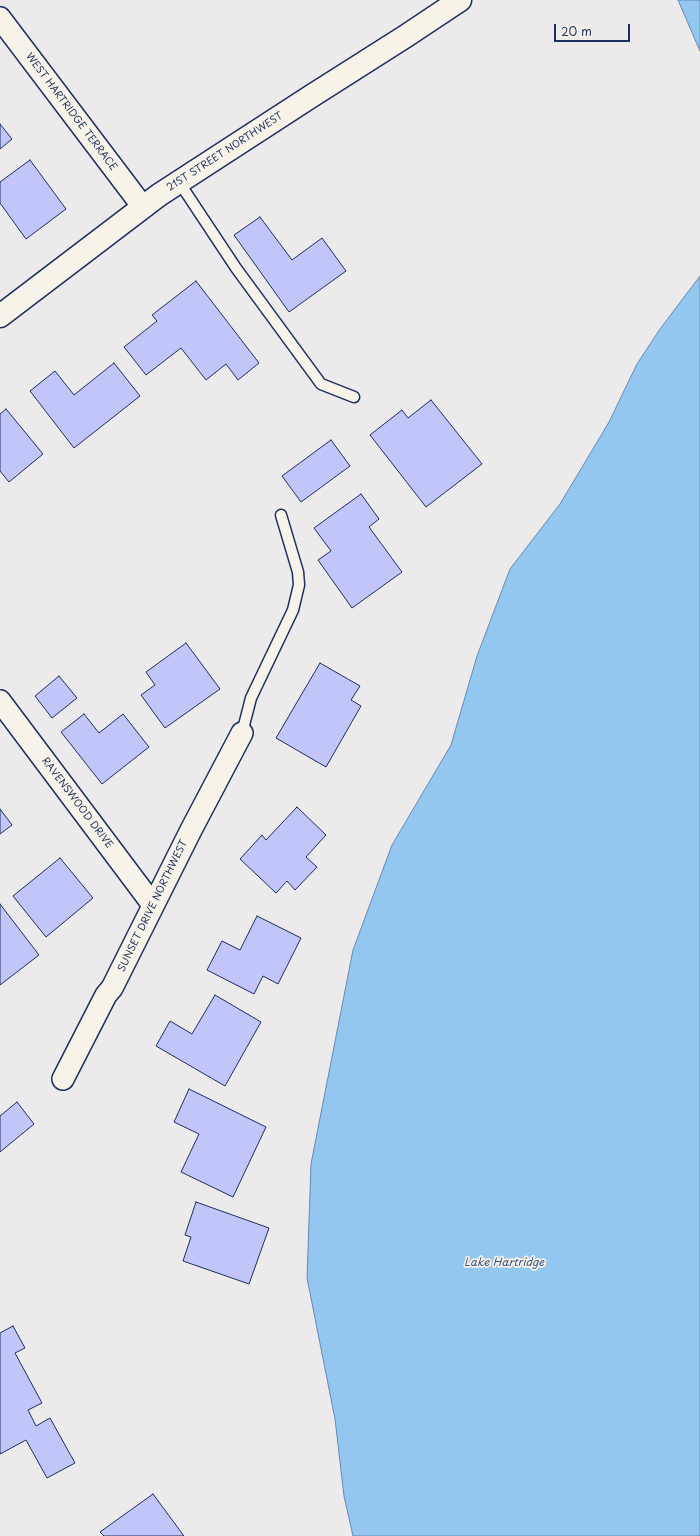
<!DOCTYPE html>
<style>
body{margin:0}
#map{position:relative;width:700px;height:1536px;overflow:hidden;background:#eceaeb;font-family:"Playpen Sans",sans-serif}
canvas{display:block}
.scale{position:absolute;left:554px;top:24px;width:76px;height:18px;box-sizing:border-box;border:2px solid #1b2f5e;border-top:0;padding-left:5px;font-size:12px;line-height:14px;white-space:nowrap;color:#1b2f5e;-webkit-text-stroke:3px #f7f3e8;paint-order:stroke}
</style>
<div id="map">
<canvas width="700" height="1536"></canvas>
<div class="scale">20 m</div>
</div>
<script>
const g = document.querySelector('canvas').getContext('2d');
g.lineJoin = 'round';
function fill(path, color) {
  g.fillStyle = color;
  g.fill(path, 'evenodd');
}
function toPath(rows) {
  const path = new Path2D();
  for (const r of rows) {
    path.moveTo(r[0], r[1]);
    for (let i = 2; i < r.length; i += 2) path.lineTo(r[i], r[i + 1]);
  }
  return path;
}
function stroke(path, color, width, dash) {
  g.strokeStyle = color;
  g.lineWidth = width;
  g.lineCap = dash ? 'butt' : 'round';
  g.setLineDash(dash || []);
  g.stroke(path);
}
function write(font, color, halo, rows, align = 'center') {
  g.font = font + ' "Playpen Sans",sans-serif';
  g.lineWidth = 3.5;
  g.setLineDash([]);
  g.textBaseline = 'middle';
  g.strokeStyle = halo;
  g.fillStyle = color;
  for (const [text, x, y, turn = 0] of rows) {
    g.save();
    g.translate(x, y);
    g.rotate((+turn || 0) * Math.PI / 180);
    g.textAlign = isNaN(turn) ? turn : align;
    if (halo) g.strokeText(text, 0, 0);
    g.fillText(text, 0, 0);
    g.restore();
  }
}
const water = toPath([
 [678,0,700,0,700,51,678,0],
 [700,276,700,1536,353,1536,344,1496,335,1419,307,1278,311,1164,353,950,392,845,451,745,477,656,510,569,560,504,609,422,637,364,660,329,700,276]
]);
fill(water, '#93c7f0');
stroke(water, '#638ab6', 1);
const building = toPath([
 [0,124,12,139,0,149,0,124],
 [30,160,66,209,26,239,0,203,0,182,30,160],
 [260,217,292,260,322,238,346,271,289,312,234,235,260,217],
 [196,281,259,363,238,380,226,364,206,380,181,348,146,375,124,347,157,321,152,315,196,281],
 [114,363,140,396,74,448,30,391,55,371,74,395,114,363],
 [431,400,482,464,426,507,370,435,402,410,408,418,431,400],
 [6,409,43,454,9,482,0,471,0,414,6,409],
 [331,440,350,466,301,502,282,476,331,440],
 [361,494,379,519,369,527,402,572,352,608,318,560,331,551,314,528,361,494],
 [186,643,220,689,165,728,141,695,155,685,146,672,186,643],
 [320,663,360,686,351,700,361,706,326,767,276,738,320,663],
 [59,676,77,698,52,718,35,696,59,676],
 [84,714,99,733,123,714,149,747,102,784,61,732,84,714],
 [297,807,326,835,306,857,317,867,295,890,287,881,276,893,240,859,262,835,266,840,297,807],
 [0,809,12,825,0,834,0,809],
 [60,858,93,898,46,937,13,896,60,858],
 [0,904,39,955,0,985,0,904],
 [257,916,301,938,278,984,263,976,254,994,207,970,222,941,240,950,257,916],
 [215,995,261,1022,225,1086,156,1046,170,1021,192,1034,215,995],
 [189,1089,266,1127,233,1197,181,1172,199,1134,174,1122,189,1089],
 [17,1102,34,1124,0,1152,0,1116,17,1102],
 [196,1202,269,1228,249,1284,183,1261,191,1237,185,1235,196,1202],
 [13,1326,25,1348,15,1353,42,1403,28,1410,36,1426,50,1418,75,1463,47,1478,26,1440,0,1454,0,1333,13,1326],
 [153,1494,184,1536,104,1536,100,1532,153,1494]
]);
fill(building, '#c1c5f7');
stroke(building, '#1b2f5e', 1);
const service = toPath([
 [179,182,236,268,321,384,354,397],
 [242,733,251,698,293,610,299,585,298,572,281,515]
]);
const minor = toPath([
 [0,18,143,207],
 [0,701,153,905],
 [63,1079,106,995,112,988,191,830,242,733]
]);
const tertiary = toPath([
 [0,316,159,195,310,97,406,36,460,0]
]);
stroke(service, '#1b2f5e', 13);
stroke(minor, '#1b2f5e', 24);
stroke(tertiary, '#1b2f5e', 25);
stroke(service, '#f7f3e8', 10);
stroke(minor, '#f7f3e8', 21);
stroke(tertiary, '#f7f3e8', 22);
write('10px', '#1b2f5e', '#f7f3e8', [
 ["WEST HARTRIDGE TERRACE",71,112,53],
 ["21ST STREET NORTHWEST",225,152,-33],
 ["RAVENSWOOD DRIVE",77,803,53],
 ["SUNSET DRIVE NORTHWEST",153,906,-64]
]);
write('italic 11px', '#395582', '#f7f3e8', [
 ["Lake Hartridge",504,1263]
]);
</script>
